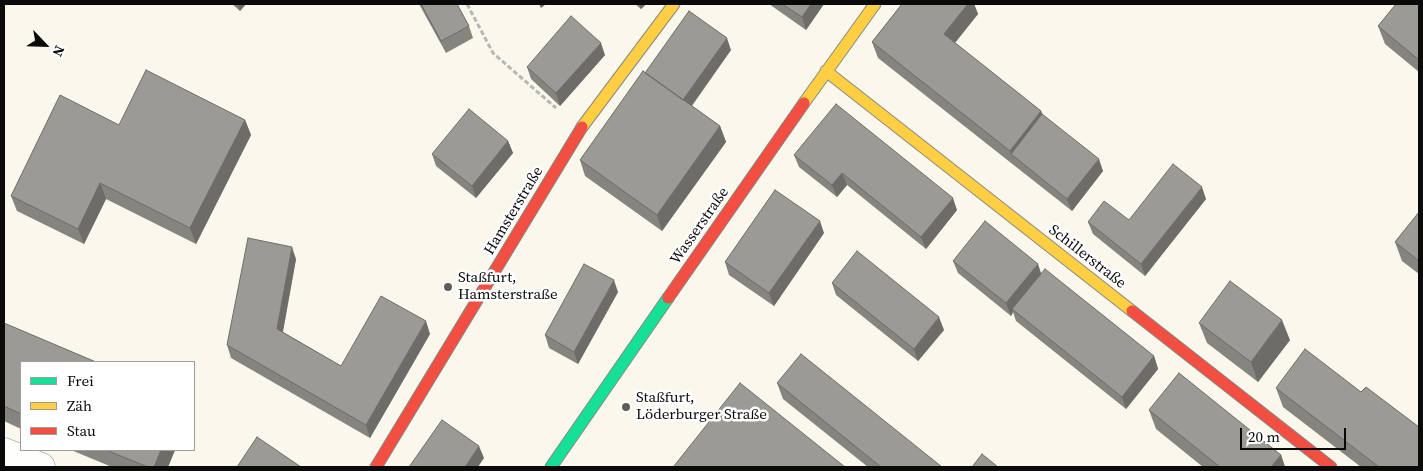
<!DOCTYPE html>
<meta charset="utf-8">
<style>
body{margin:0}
#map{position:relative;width:1423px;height:471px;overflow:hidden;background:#faf8ed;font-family:"Source Serif 4",serif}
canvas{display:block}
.frame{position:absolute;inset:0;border:5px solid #0a0a0a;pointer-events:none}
.legend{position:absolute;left:20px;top:361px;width:175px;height:90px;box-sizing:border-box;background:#fff;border:1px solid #9d9d9d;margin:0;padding:6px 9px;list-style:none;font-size:15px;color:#0a0a0a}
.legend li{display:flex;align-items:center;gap:10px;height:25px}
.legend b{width:25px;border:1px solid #9d9d9d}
.north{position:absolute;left:20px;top:20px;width:50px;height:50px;-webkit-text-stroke:4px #fff;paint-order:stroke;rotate:114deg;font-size:14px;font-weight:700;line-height:20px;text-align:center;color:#0a0a0a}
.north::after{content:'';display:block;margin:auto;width:18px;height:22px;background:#0a0a0a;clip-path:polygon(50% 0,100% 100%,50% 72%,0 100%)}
.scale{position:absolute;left:1240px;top:428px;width:106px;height:22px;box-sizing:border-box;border:2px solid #0a0a0a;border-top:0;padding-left:6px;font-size:15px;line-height:18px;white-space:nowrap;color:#0a0a0a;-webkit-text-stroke:4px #fff;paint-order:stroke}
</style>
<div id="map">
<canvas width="1423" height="471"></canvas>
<div class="frame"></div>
<ul class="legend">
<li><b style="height:6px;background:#16e098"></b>Frei</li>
<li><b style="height:6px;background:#ffcf43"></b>Zäh</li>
<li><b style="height:6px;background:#f24e42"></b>Stau</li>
</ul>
<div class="north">N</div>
<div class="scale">20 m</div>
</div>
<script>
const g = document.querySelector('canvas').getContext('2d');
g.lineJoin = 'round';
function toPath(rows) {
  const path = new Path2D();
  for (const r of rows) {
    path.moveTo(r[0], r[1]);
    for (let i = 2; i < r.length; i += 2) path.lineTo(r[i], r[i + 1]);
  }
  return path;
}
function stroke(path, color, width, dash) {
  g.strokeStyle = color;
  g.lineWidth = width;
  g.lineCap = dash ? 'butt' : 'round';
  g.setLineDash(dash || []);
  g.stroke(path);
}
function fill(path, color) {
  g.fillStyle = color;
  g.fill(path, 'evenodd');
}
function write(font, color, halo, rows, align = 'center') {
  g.font = font + ' "Source Serif 4",serif';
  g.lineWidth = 5;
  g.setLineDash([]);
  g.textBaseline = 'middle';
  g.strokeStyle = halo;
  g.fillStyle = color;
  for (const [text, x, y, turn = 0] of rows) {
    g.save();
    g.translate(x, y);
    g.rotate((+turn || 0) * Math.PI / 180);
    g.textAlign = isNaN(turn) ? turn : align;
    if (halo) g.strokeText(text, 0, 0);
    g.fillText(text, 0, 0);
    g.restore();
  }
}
const street = toPath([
 [4,452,41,467]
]);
const fast = toPath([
 [551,467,668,298]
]);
const slow = toPath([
 [826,71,1132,311],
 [804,103,875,4],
 [582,127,674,4]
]);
const jam = toPath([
 [668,298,804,103],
 [1132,311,1331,467],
 [376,467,582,127]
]);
stroke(street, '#92918c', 29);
stroke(fast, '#898883', 13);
stroke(slow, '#898883', 13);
stroke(jam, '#898883', 13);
stroke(toPath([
 [467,4,493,53,556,108]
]), '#b7b7b5', 3, [5, 2.5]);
stroke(street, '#fefefc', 28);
stroke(fast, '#16e098', 11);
stroke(slow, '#ffcf43', 11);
stroke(jam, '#f24e42', 11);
fill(toPath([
 [232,4,246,4,240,11],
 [419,4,457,4,469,26,473,38,446,53],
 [635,4,646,4,641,9],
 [769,4,824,4,806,30],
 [902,4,974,4,978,14,955,43,1041,111,1042,114,1103,171,1072,211,878,58,872,42],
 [1419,4,1419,72,1385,44,1378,26],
 [731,50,692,106,720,126,726,142,662,231,585,176,580,160,645,73],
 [605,55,560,106,531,79,527,67],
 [245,120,251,135,196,244,106,199,84,244,17,211,11,196,119,125],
 [508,141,513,153,476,198,436,166,432,154],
 [794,155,957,210,926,249,847,185,837,197,799,167],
 [1206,199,1145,276,1093,234,1088,222,1129,220],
 [1419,212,1419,274,1402,261,1395,242],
 [824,233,774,306,729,275,725,262],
 [296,259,283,332,341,366,430,334,370,438,231,358,227,345],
 [953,261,1041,273,1154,356,1158,369,1126,409,1016,321,1013,312,1011,316,958,273],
 [832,283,944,330,918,361,836,295],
 [618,292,578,364,549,348,545,335],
 [4,323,21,362,21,429,4,421],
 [1199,323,1290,340,1258,382,1207,343],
 [777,383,942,467,868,467,783,399],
 [1276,388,1419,467,1361,467,1283,407],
 [1149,410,1281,455,1285,467,1203,467,1156,429],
 [71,450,175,450,168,467,112,467]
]), '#86847f');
fill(toPath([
 [237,4,246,4,240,11],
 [539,4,546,4,541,8],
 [639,4,646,4,641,9],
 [811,4,824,4,806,30,802,17],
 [968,4,974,4,978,14,949,50,944,34],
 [727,38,731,50,686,113,682,101],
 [601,43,605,55,560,106,556,93],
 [1041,111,1047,127,1011,154,1015,167,1010,151],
 [245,120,251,135,196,244,190,228],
 [720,126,726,142,662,231,657,215],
 [508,141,513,153,476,198,472,186],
 [1099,159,1103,171,1072,211,1067,199],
 [842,173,847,185,837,197,832,185],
 [100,183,106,199,84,244,78,229],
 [1202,187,1206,199,1145,276,1141,264],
 [953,198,957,210,926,249,921,237],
 [820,221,824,233,774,306,769,293],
 [292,247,296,259,281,341,277,329],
 [1038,264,1042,276,1012,309,1013,312,1011,316,1006,303],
 [614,280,618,292,578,364,574,352],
 [939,317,944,330,918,361,914,349],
 [1282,320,1290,340,1258,382,1251,362],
 [426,321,430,334,370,438,366,425],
 [1154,356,1158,369,1126,409,1122,397],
 [479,446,484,458,478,467,465,467],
 [161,450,175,450,168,467,154,467],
 [1281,455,1285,467,1271,467]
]), '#6d6c68');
const building = toPath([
 [421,4,457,4,469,26,441,41,421,4],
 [782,4,811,4,802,17,782,4],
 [902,4,968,4,944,34,1041,111,1010,151,872,42,902,4],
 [1396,4,1419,4,1419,60,1378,26,1396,4],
 [689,11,727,38,683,100,645,73,689,11],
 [571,16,601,43,556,93,527,67,571,16],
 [146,70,245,120,190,228,100,183,78,229,11,196,60,95,119,125,146,70],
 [643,71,720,126,657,215,580,160,643,71],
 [836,104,953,198,921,237,842,173,832,185,794,155,836,104],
 [469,109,508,141,472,186,432,154,469,109],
 [1042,114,1099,159,1067,199,1011,154,1042,114],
 [1173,164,1202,187,1141,264,1088,222,1104,201,1129,220,1173,164],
 [775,190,820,221,769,293,725,262,775,190],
 [1419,212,1419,261,1395,242,1419,212],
 [985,221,1038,264,1006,303,953,261,985,221],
 [248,238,292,247,277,329,341,366,381,296,426,321,366,425,227,345,248,238],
 [857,251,939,317,914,349,832,283,857,251],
 [584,264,614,280,574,352,545,335,584,264],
 [1045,269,1154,356,1122,397,1012,309,1045,269],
 [1230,281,1282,320,1251,362,1199,323,1230,281],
 [4,323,96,362,21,362,21,414,4,406,4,323],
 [1305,349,1361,392,1366,387,1419,427,1419,467,1379,467,1276,388,1305,349],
 [801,354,942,467,881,467,777,383,801,354],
 [1179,373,1281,455,1271,467,1220,467,1149,410,1179,373],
 [740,383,845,467,676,467,674,466,740,383],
 [442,420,479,446,465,467,409,467,442,420],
 [257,437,301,467,237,467,257,437],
 [106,450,161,450,154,467,148,467,106,450],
 [982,454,998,467,972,467,982,454]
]);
fill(building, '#9c9a94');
stroke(building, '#6d6c68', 1);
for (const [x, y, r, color] of [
 [448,287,5,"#5e5d59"],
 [626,407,5,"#5e5d59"]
]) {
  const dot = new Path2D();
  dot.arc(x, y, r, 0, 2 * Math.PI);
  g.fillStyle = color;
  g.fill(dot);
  stroke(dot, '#fff', 2);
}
write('15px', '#0a0a0a', '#fff', [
 ["Hamsterstraße",514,211,-59],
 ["Wasserstraße",700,226,-55],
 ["Schillerstraße",1087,257,38]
]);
write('15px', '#0a0a0a', '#fff', [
 ["Staßfurt,",458,278],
 ["Hamsterstraße",458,295],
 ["Staßfurt,",636,398],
 ["Löderburger Straße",636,415]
], 'left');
</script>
